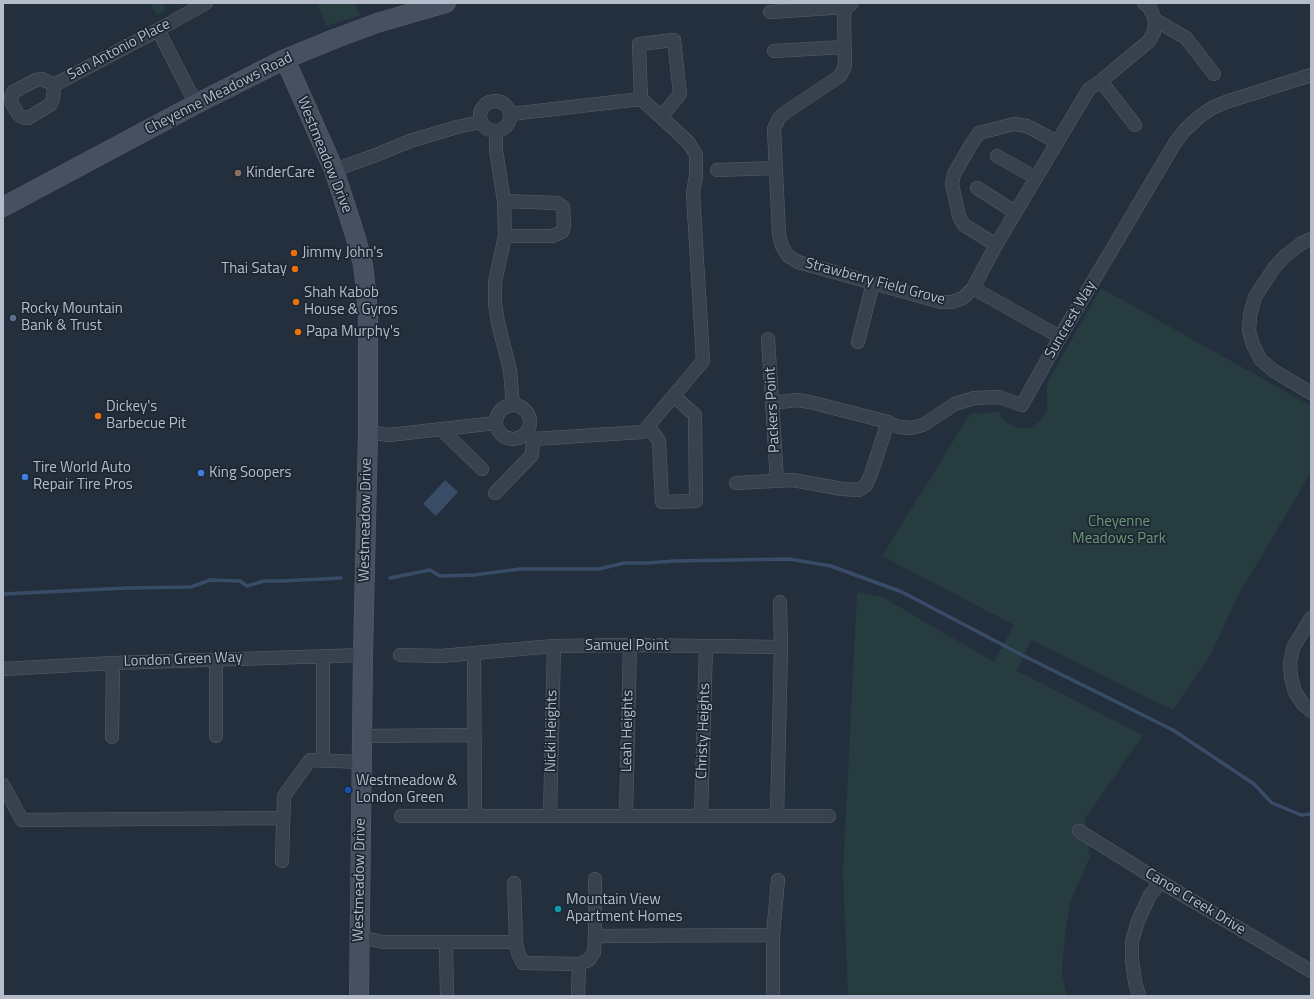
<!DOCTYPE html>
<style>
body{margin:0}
#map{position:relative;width:1314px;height:999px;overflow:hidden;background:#242f3e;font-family:"Titillium Web",sans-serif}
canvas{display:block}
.frame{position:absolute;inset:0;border:4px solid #b4bcc9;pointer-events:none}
</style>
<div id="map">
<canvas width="1314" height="999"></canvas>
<div class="frame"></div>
</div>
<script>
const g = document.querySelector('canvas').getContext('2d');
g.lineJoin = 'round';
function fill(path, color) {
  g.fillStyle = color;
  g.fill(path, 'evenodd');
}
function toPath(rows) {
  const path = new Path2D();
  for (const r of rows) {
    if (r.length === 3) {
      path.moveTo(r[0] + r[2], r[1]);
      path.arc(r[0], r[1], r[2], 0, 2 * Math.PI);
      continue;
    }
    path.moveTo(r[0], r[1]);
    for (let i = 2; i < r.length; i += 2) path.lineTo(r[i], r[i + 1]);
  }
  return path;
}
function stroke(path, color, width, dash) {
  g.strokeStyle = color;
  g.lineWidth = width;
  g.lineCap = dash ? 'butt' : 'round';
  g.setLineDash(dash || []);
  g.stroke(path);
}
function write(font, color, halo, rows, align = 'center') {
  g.font = font + ' "Titillium Web",sans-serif';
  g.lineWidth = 3.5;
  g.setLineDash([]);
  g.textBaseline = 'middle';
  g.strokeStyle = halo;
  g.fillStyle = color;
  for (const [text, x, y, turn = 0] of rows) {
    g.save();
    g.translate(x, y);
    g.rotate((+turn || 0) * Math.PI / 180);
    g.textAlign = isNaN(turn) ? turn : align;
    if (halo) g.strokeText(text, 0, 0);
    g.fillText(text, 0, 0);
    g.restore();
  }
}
fill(toPath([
 [150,3,162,3,166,11,157,15],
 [317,3,355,3,360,15,326,26],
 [1101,288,1311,406,1311,472,1239,594,1211,654,1173,710,1031,640,1017,671,1143,735,1085,819,1090,857,1070,903,1065,934,1062,973,1067,996,848,996,843,873,857,592,882,597,994,662,1014,625,882,556,970,414,998,412,1007,423,1019,428,1030,428,1041,420,1047,409,1047,383]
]), '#263c3f');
fill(toPath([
 [445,480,458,492,436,516,423,504]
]), '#394c67');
stroke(toPath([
 [390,578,430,570,440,576,474,575,520,569,599,569,624,563,648,563,674,561,789,559,831,566,902,592,1022,655,1173,730,1254,784,1272,803,1301,815,1311,814],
 [3,594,127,588,191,587,210,580,240,581,247,586,264,581,282,581,341,578]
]), '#394c67', 3.5);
const street = toPath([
 [852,3,847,7,844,14,845,66,840,76,786,112,779,118,774,129,779,235,782,246,788,256,798,262,941,302,952,302,963,298,973,288,996,245,1089,89,1101,81,1149,41,1154,32,1155,20,1150,8,1144,3],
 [770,12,847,7],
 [1155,20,1186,38,1214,74],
 [158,30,196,104],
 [774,51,844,47],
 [42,79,54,85,53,99,50,105,28,118,22,117,18,114,12,104,11,97,13,92,36,80,42,79],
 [1101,81,1135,125],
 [54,85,158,30,206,3],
 [495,116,15],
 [511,114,641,99],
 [496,132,496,150,504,201,505,236,495,282,495,303,498,323,510,370,513,405],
 [997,156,1036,178],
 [334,170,376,155,410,141,457,127,481,122],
 [717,170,776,168],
 [977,188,1015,212],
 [504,201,557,203,563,207,564,225,562,232,552,236,505,236],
 [1311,239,1302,243,1286,255,1274,268,1255,297,1250,315,1249,331,1253,345,1261,360,1274,371,1311,393],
 [996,245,964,225,959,216,952,184,954,174,972,143,979,133,1014,124,1027,126,1057,142],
 [973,288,1060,337],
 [768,339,777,480],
 [858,342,873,283],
 [772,403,797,400,810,402,888,422,899,427,911,428,923,425,955,404,974,398,999,397,1022,405,1060,337,1175,143,1185,130,1199,117,1212,108,1226,102,1311,75],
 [513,422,17],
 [648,426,659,441,662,502,696,501,695,415,674,396],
 [442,430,482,469],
 [368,432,389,435,496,423],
 [526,433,533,439,643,432,703,361,693,193,696,176,696,155,689,143,661,117,641,99,639,44,674,40,680,94,661,117],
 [736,483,793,480,842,489,859,490,866,485,871,474,888,422],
 [495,493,532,455,533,439],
 [1311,618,1293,648,1290,663,1291,677,1295,692,1303,704,1311,711],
 [474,653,475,816],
 [400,655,441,656,554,646,630,645,781,647],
 [3,669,113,663,363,655],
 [216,736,216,659],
 [362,736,474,735],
 [112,737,113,663],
 [323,761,323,656],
 [3,785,22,820,283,818],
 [401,816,829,816],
 [550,816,554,646],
 [626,816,630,645],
 [701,816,706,646],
 [777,816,781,647,780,602],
 [1079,831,1161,882,1311,971],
 [282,861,284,796,310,760,362,762],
 [595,879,595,936],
 [514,883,516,942],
 [773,935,778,880],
 [359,937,383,942,516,942,518,953,523,963,579,964,589,960,594,952,595,936,773,935,773,996],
 [446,942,447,996],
 [578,996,579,964],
 [1139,996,1135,982,1132,960,1132,941,1138,921,1150,895,1161,882]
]);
const secondary = toPath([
 [285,59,334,170,355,235,363,265,366,291,368,316,368,432,363,655,359,996],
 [3,207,196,104,285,59,334,39,377,23,446,3]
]);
stroke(street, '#565f6c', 14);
stroke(secondary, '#565f6c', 20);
stroke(street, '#38414e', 13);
stroke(secondary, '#465061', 19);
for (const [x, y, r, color] of [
 [238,173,4,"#8d6e63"],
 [294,253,4,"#e8710a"],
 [295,269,4,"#e8710a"],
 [296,302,4,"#e8710a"],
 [13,318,4,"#5c6f8a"],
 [298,332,4,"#e8710a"],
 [98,416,4,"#e8710a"],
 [201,473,4,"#3f7fe0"],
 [25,477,4,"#3f7fe0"],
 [348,790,4,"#1a4fb4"],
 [558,909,4,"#0f9aa8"]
]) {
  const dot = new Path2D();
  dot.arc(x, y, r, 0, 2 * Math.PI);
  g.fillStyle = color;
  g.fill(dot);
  stroke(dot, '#1d2633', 1.5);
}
write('15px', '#b4bcc9', '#1d2633', [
 ["San Antonio Place",119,50,-28],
 ["Cheyenne Meadows Road",219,94,-27],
 ["Westmeadow Drive",324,155,68],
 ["Strawberry Field Grove",875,282,15],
 ["Suncrest Way",1071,320,-60],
 ["Packers Point",773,410,-93],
 ["Westmeadow Drive",366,520,-89],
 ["Samuel Point",627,646],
 ["London Green Way",183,660,-2],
 ["Nicki Heights",552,731,-89],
 ["Leah Heights",628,731,-89],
 ["Christy Heights",704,731,-88],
 ["Westmeadow Drive",360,880,-89],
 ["Canoe Creek Drive",1195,902,31]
]);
write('15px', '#b4bcc9', '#1d2633', [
 ["KinderCare",246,173],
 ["Jimmy John's",302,253],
 ["Thai Satay",287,269,"right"],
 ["Shah Kabob",304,293],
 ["House & Gyros",304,310],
 ["Rocky Mountain",21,309],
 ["Bank & Trust",21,326],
 ["Papa Murphy's",306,332],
 ["Dickey's",106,407],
 ["Barbecue Pit",106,424],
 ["Tire World Auto",33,468],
 ["Repair Tire Pros",33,485],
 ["King Soopers",209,473],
 ["Westmeadow &",356,781],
 ["London Green",356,798],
 ["Mountain View",566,900],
 ["Apartment Homes",566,917]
], 'left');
write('15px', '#6b9a76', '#1d2633', [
 ["Cheyenne",1119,522],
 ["Meadows Park",1119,539]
]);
</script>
